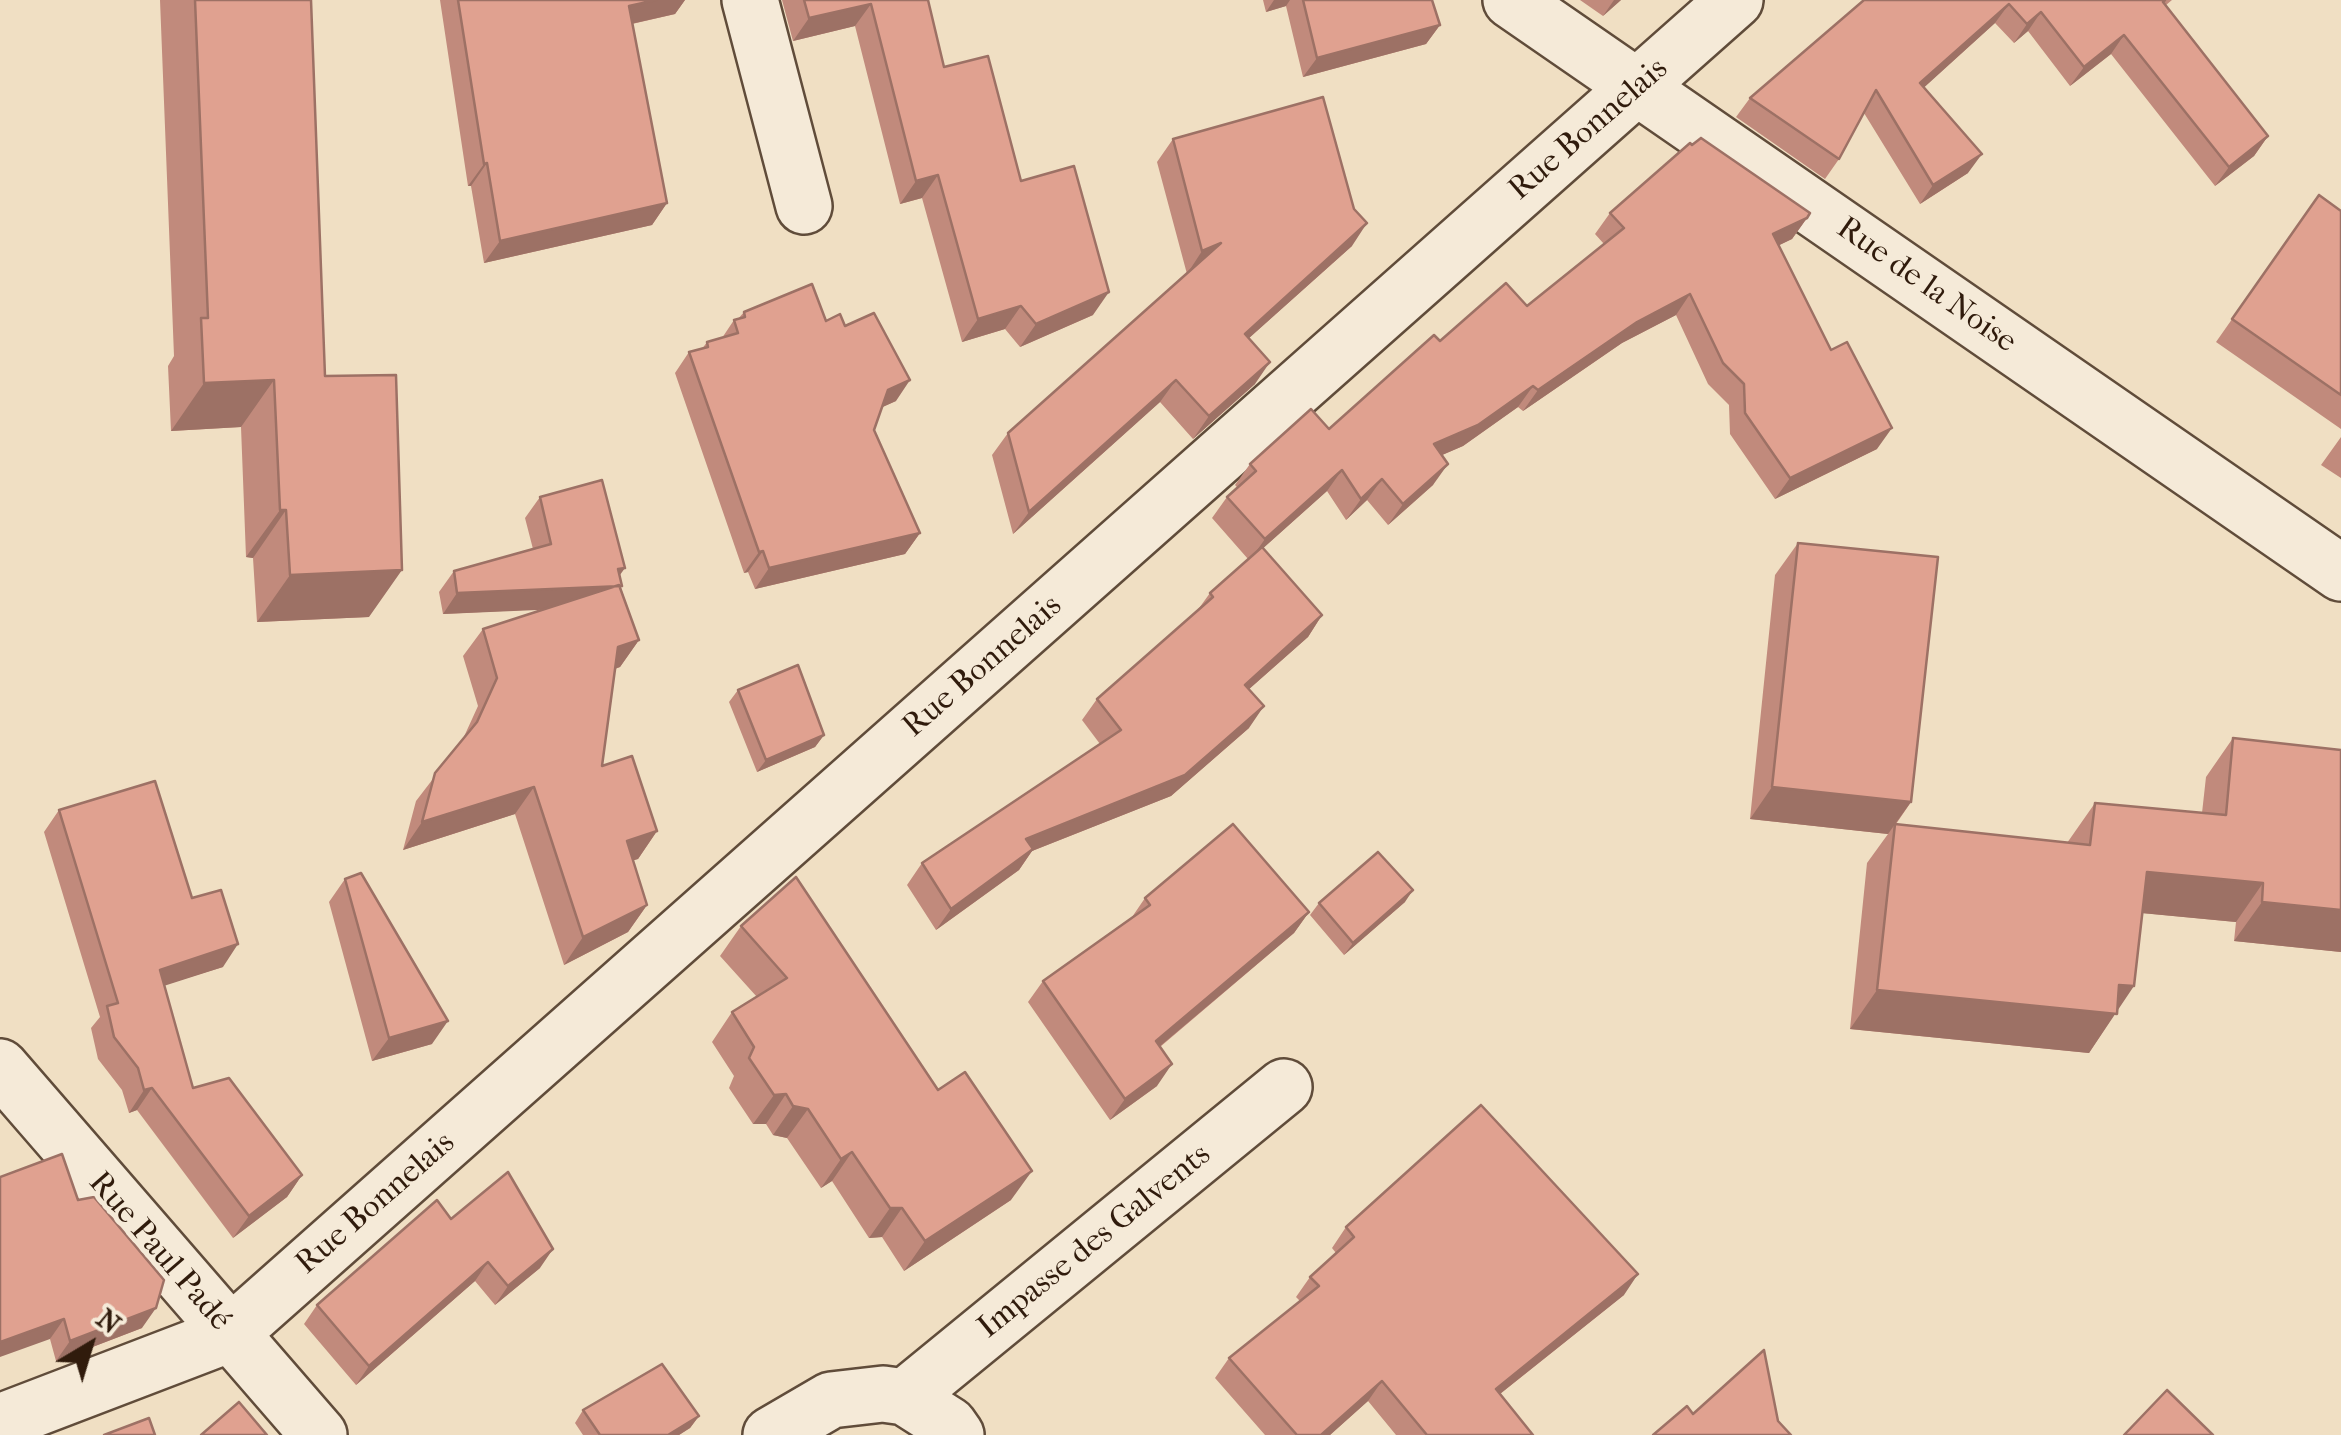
<!DOCTYPE html>
<meta charset="utf-8">
<style>
body{margin:0}
#map{position:relative;width:2341px;height:1435px;overflow:hidden;background:#f0dfc3;font-family:"IM FELL French Canon",serif}
canvas{display:block}
.north{position:absolute;left:40px;top:1295px;width:100px;height:100px;-webkit-text-stroke:8px #f5ead8;paint-order:stroke;rotate:38deg;font-size:28px;font-weight:700;line-height:40px;text-align:center;color:#301b0c}
.north::after{content:'';display:block;margin:auto;width:35px;height:45px;background:#301b0c;clip-path:polygon(50% 0,100% 100%,50% 72%,0 100%)}
</style>
<div id="map">
<canvas width="2341" height="1435"></canvas>
<div class="north">N</div>
</div>
<script>
const g = document.querySelector('canvas').getContext('2d');
g.lineJoin = 'round';
function toPath(rows) {
  const path = new Path2D();
  for (const r of rows) {
    path.moveTo(r[0], r[1]);
    for (let i = 2; i < r.length; i += 2) path.lineTo(r[i], r[i + 1]);
  }
  return path;
}
function stroke(path, color, width, dash) {
  g.strokeStyle = color;
  g.lineWidth = width;
  g.lineCap = dash ? 'butt' : 'round';
  g.setLineDash(dash || []);
  g.stroke(path);
}
function fill(path, color) {
  g.fillStyle = color;
  g.fill(path, 'evenodd');
}
function write(font, color, halo, rows, align = 'center') {
  g.font = font + ' "IM FELL French Canon",serif';
  g.lineWidth = 10;
  g.setLineDash([]);
  g.textBaseline = 'middle';
  g.strokeStyle = halo;
  g.fillStyle = color;
  for (const [text, x, y, turn = 0] of rows) {
    g.save();
    g.translate(x, y);
    g.rotate((+turn || 0) * Math.PI / 180);
    g.textAlign = isNaN(turn) ? turn : align;
    if (halo) g.strokeText(text, 0, 0);
    g.fillText(text, 0, 0);
    g.restore();
  }
}
const minor = toPath([
 [750,0,804,206],
 [1511,0,2341,573],
 [0,1067,319,1435],
 [905,1397,1284,1087],
 [0,1422,230,1334,1735,0],
 [771,1435,831,1400,883,1394,905,1397,949,1425,956,1435]
]);
stroke(minor, '#604c3a', 60);
stroke(minor, '#f5ead8', 55);
fill(toPath([
 [160,0,311,0,325,376,369,617,257,622,253,558,246,557,241,427,171,431,168,366,174,356],
 [440,0,685,0,675,14,632,24,667,203,652,225,484,263,471,186,468,186],
 [782,0,928,0,944,67,1021,181,1093,315,1020,347,1005,329,962,342,922,198,900,204,855,26,793,41],
 [1263,0,1432,0,1440,25,1426,44,1303,77,1286,6,1266,12],
 [1580,0,1621,0,1603,16],
 [1864,0,2172,0,2166,5,2268,136,2254,156,2215,186,2111,54,2070,86,2028,31,2014,43,1995,23,1924,87,1968,173,1920,204,1864,113,1839,159,1825,179,1736,117,1750,98],
 [1173,139,1352,246,1249,338,1255,384,1193,439,1160,402,1013,534,992,455,1008,433,1187,274,1157,162],
 [2319,195,2341,211,2341,429,2216,342],
 [1610,213,1807,218,1792,239,1779,245,1877,449,1775,499,1730,434,1729,405,1708,384,1676,315,1622,343,1523,411,1518,407,1463,446,1442,455,1433,485,1388,525,1367,500,1346,520,1327,491,1263,548,1322,615,1308,637,1249,689,1249,728,1171,796,1032,851,1019,870,936,930,907,885,922,863,1100,744,1082,720,1097,699,1197,611,1210,593,1248,559,1212,518,1227,497,1238,488,1235,485,1250,464,1329,429,1440,341,1527,306,1604,244,1595,234],
 [744,312,826,321,845,326,896,401,882,407,874,430,920,533,905,554,755,589,748,572,744,573,675,373,689,352,702,349,707,342,722,338,734,320,738,319],
 [2341,437,2341,478,2321,465],
 [540,497,620,575,621,588,639,640,620,667,615,669,602,766,657,831,638,859,633,860,647,905,628,932,564,965,515,814,403,850,416,801,462,741,478,706,463,656,483,629,543,609,443,614,439,592,454,571,533,549,525,518],
 [1798,543,1911,802,1896,824,2067,843,2095,803,2202,813,2206,777,2233,738,2341,952,2234,941,2236,922,2142,913,2117,1010,2089,1053,1850,1029,1867,863,1888,834,1750,819,1775,575],
 [738,690,824,735,815,747,757,772,729,702],
 [59,810,192,898,223,967,164,985,193,1088,302,1175,287,1197,233,1238,137,1110,129,1113,122,1090,98,1059,91,1028,100,1017,44,832],
 [345,879,432,1044,372,1061,329,902],
 [1145,898,1309,912,1294,933,1160,1047,1157,1086,1110,1120,1028,1002,1043,981,1130,920],
 [1405,902,1344,955,1310,915,1319,903],
 [741,926,1011,1200,904,1271,882,1237,869,1238,832,1181,821,1188,787,1138,773,1135,766,1124,753,1124,729,1088,734,1076,712,1042,732,1012,757,997,720,956],
 [78,1200,142,1328,56,1361,50,1339],
 [451,1219,540,1268,495,1305,475,1281,356,1385,304,1324,317,1305],
 [1346,1227,1624,1295,1500,1394,1533,1435,1396,1435,1368,1401,1330,1435,1265,1435,1215,1378,1229,1358,1300,1301,1296,1297,1310,1277,1336,1253,1332,1248],
 [583,1410,699,1416,690,1428,679,1435,583,1435,575,1423]
]), '#c18a7c');
fill(toPath([
 [656,0,685,0,675,14,613,28,629,6],
 [1274,0,1290,0,1286,6,1266,12],
 [1614,0,1621,0,1603,16],
 [871,4,855,26,793,41,809,18],
 [2009,4,1995,23,1907,103,1920,83],
 [2041,12,2028,31,2014,43,2027,24],
 [1440,25,1426,44,1303,77,1317,58],
 [2124,35,2111,54,2070,86,2084,67],
 [2268,136,2254,156,2215,186,2229,167],
 [1982,154,1968,173,1920,204,1933,185],
 [487,163,471,186,468,186,484,164],
 [938,175,922,198,900,204,916,181],
 [667,203,652,225,484,263,500,241],
 [1807,218,1792,239,1759,255,1773,234],
 [1367,223,1352,246,1229,356,1245,334],
 [1221,243,1187,274,1202,251],
 [1109,292,1093,315,1020,347,1036,324],
 [1690,294,1676,315,1622,343,1523,411,1538,390,1637,322],
 [1021,306,1005,329,962,342,978,319],
 [1270,362,1255,384,1193,439,1209,416],
 [274,380,241,427,171,431,204,383],
 [910,380,896,401,874,411,888,390],
 [1176,380,1160,402,1013,534,1029,512],
 [1533,386,1518,407,1463,446,1419,465,1434,444],
 [1892,428,1877,449,1775,499,1790,478],
 [1448,464,1433,485,1388,525,1403,504],
 [1342,470,1327,491,1250,560,1265,539],
 [1382,479,1367,500,1346,520,1361,499],
 [280,510,286,510,253,558,246,557],
 [920,533,905,554,755,589,769,568],
 [763,551,748,572,744,573,759,552],
 [625,568,612,586,622,586,608,607,443,614,457,593],
 [402,570,369,617,257,622,290,575],
 [1322,615,1308,637,1230,706,1245,685],
 [639,640,620,667,599,674,618,647],
 [1264,706,1249,728,1171,796,1032,851,1019,870,936,930,951,909,1026,839],
 [824,735,815,747,757,772,766,760],
 [534,787,515,814,403,850,422,822],
 [1772,787,1911,802,1888,834,1750,819],
 [657,831,638,859,608,868,627,841],
 [2147,872,2263,883,2236,922,2120,911],
 [1413,890,1405,902,1344,955,1353,943],
 [2262,902,2341,910,2341,952,2234,941],
 [647,905,628,932,564,965,583,937],
 [1309,912,1294,933,1140,1063,1156,1041],
 [238,944,223,967,145,992,160,970],
 [2119,985,2134,986,2089,1053,1850,1029,1877,990],
 [448,1021,432,1044,372,1061,389,1038],
 [1172,1064,1157,1086,1110,1120,1125,1099],
 [152,1088,137,1110,129,1113,144,1090],
 [786,1094,766,1124,753,1124,774,1095],
 [793,1106,808,1109,787,1138,773,1135],
 [852,1152,832,1181,821,1188,841,1159],
 [1032,1171,1011,1200,904,1271,925,1241],
 [302,1175,287,1197,233,1238,249,1216],
 [890,1208,902,1208,882,1237,869,1238],
 [553,1249,540,1268,495,1305,508,1286],
 [488,1262,475,1281,356,1385,369,1366],
 [1638,1274,1624,1295,1481,1409,1496,1389],
 [156,1308,142,1328,56,1361,70,1341],
 [64,1319,50,1339,0,1357,0,1342],
 [1382,1381,1368,1401,1330,1435,1321,1435],
 [699,1416,690,1428,679,1435,668,1435]
]), '#9d7165');
const building = toPath([
 [195,0,311,0,325,376,396,375,402,570,290,575,286,510,280,510,274,380,204,383,201,318,208,318,195,0],
 [458,0,656,0,629,6,667,203,500,241,487,163,484,164,458,0],
 [804,0,928,0,944,67,988,56,1021,181,1074,166,1109,292,1036,324,1021,306,978,319,938,175,916,181,871,4,809,18,804,0],
 [1303,0,1432,0,1440,25,1317,58,1303,0],
 [1864,0,2165,0,2163,2,2268,136,2229,167,2124,35,2084,67,2041,12,2027,24,2009,4,1920,83,1982,154,1933,185,1876,90,1839,159,1750,98,1864,0],
 [1323,97,1354,209,1367,223,1245,334,1270,362,1209,416,1176,380,1029,512,1008,433,1221,243,1202,251,1173,139,1323,97],
 [1701,138,1810,213,1807,218,1773,234,1831,350,1847,342,1892,428,1790,478,1745,413,1744,384,1723,363,1690,294,1637,322,1538,390,1533,386,1478,425,1434,444,1448,464,1403,504,1382,479,1361,499,1342,470,1265,539,1227,497,1256,471,1250,464,1311,409,1329,429,1434,335,1440,341,1506,283,1527,306,1624,228,1610,213,1690,143,1692,145,1701,138],
 [2319,195,2341,211,2341,395,2232,319,2319,195],
 [812,284,826,321,840,314,845,326,874,313,910,380,888,390,874,430,920,533,769,568,763,551,759,552,689,352,708,347,707,342,738,333,734,320,745,317,744,312,812,284],
 [602,480,625,568,618,569,622,586,457,593,454,571,551,544,540,497,602,480],
 [1798,543,1938,557,1911,802,1772,787,1798,543],
 [1262,547,1322,615,1245,685,1264,706,1185,775,1026,839,1033,849,951,909,922,863,1121,730,1097,699,1213,597,1210,593,1262,547],
 [619,585,639,640,618,647,602,766,632,756,657,831,627,841,647,905,583,937,534,787,422,822,435,773,477,722,497,678,483,629,619,585],
 [798,665,824,735,766,760,738,690,798,665],
 [2233,738,2341,750,2341,910,2262,902,2263,883,2147,872,2134,986,2119,985,2117,1014,1877,990,1895,824,2090,845,2095,803,2226,815,2233,738],
 [155,781,192,898,221,890,238,944,160,970,193,1088,229,1078,302,1175,249,1216,152,1088,144,1090,138,1068,114,1037,107,1006,118,1003,59,810,155,781],
 [1233,824,1309,912,1156,1041,1172,1064,1125,1099,1043,981,1150,905,1145,898,1233,824],
 [1378,852,1413,890,1353,943,1319,903,1378,852],
 [361,873,448,1021,389,1038,345,879,361,873],
 [796,877,938,1090,965,1072,1032,1171,925,1241,902,1208,890,1208,852,1152,841,1159,808,1109,793,1106,786,1094,774,1095,749,1058,754,1047,732,1012,787,978,741,926,796,877],
 [1481,1105,1638,1274,1496,1389,1533,1435,1427,1435,1382,1381,1321,1435,1297,1435,1229,1358,1319,1286,1310,1277,1354,1237,1346,1227,1481,1105],
 [62,1154,78,1200,94,1197,164,1280,156,1308,70,1341,64,1319,0,1342,0,1177,62,1154],
 [508,1172,553,1249,508,1286,488,1262,369,1366,317,1305,437,1200,451,1219,508,1172],
 [1764,1350,1778,1421,1791,1435,1653,1435,1687,1406,1693,1414,1764,1350],
 [662,1364,699,1416,668,1435,600,1435,583,1410,662,1364],
 [2167,1390,2213,1435,2124,1435,2167,1390],
 [239,1402,267,1435,201,1435,239,1402],
 [149,1418,155,1435,104,1435,149,1418]
]);
fill(building, '#e0a190');
stroke(building, '#9d7165', 2.5);
write('32px', '#301b0c', '#f5ead8', [
 ["Rue Bonnelais",1589,130,-41],
 ["Rue de la Noise",1926,286,35],
 ["Rue Bonnelais",983,667,-41],
 ["Rue Bonnelais",376,1204,-41],
 ["Impasse des Galvents",1095,1242,-39],
 ["Rue Paul Padé",159,1252,49]
]);
</script>
